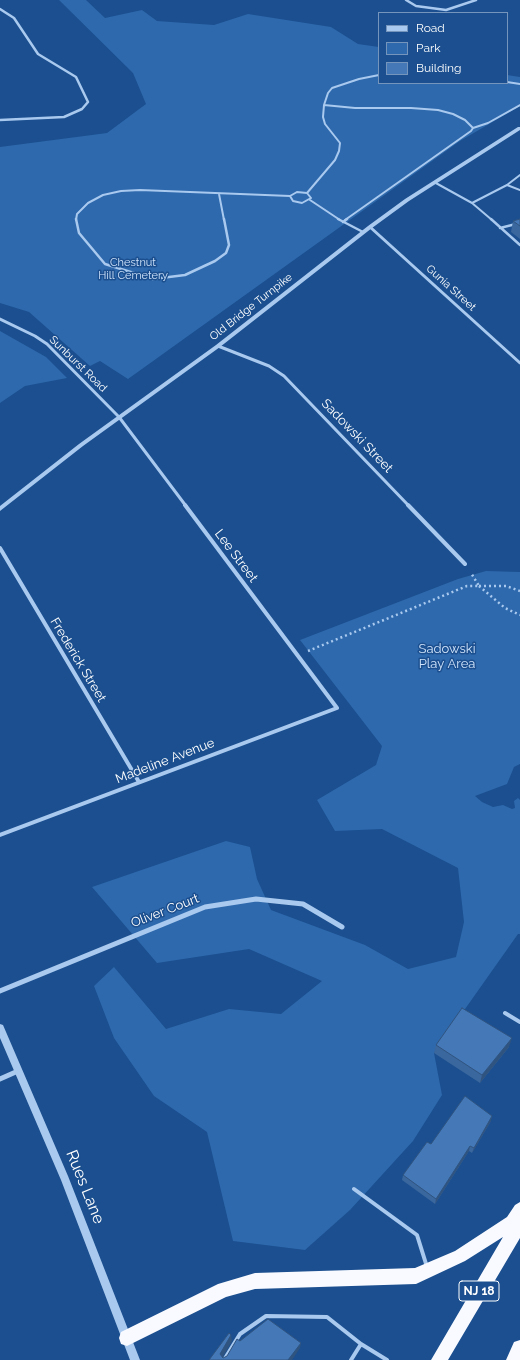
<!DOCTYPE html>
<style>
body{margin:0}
#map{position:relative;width:520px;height:1360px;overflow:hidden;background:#1b4f8f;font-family:Raleway,sans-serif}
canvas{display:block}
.legend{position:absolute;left:378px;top:12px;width:130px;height:72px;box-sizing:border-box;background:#1b4f8f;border:1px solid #7695bc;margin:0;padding:5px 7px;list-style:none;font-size:12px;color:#fff}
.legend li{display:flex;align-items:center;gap:8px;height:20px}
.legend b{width:20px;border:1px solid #7695bc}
</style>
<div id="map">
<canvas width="520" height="1360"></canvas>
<ul class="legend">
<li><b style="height:5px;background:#a9c9ee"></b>Road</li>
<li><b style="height:11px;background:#2e69ad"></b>Park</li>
<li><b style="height:11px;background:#4478b7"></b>Building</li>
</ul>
</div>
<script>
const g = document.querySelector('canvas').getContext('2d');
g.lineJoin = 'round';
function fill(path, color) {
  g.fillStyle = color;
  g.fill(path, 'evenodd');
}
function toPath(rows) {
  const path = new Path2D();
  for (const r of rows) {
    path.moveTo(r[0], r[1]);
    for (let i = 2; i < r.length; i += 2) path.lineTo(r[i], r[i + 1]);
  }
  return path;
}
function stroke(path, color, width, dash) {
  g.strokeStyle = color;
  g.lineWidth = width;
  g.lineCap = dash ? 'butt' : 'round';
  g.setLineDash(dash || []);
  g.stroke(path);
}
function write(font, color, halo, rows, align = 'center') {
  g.font = font + ' Raleway,sans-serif';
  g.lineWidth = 3;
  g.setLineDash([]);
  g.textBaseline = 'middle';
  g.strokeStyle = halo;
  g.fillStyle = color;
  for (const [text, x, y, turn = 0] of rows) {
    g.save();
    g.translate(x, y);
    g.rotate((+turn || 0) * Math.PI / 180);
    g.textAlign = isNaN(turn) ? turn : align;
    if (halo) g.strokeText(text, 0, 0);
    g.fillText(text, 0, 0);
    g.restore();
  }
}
fill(toPath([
 [59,0,86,0,105,18,142,10,157,21,214,25,248,14,331,27,358,44,379,47,379,83,507,83,507,75,520,77,520,106,460,141,128,379,100,361,90,366,29,312,0,303,0,147,107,133,146,104,133,73],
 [0,331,46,357,67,378,25,386,0,403],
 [486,571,520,572,520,764,514,767,507,784,475,796,482,802,493,807,503,805,512,809,515,808,514,801,518,798,520,800,520,934,518,934,434,1053,442,1095,413,1141,350,1210,305,1250,233,1241,207,1132,154,1096,114,1038,94,986,114,967,166,1029,229,1009,281,1014,322,981,249,949,157,963,92,887,226,841,250,847,257,879,271,910,365,945,408,969,456,957,464,922,458,868,382,829,335,831,317,800,376,765,382,746,300,640,458,579]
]), '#2e69ad');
stroke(toPath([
 [479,586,505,608,520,615],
 [479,586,506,586,520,591],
 [308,651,467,586,479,586,471,573]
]), '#a9c9ee', 2.5, [2, 3]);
stroke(toPath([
 [507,82,520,84],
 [324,105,328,93,332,88,359,79,379,75],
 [473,128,488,123,520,105],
 [434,182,472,203,507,185,520,175],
 [507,185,520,190],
 [297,192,307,193,311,198,302,203,293,201,290,196,297,192],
 [307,193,335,160,339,151,340,143,325,124,323,117,324,105,355,108,411,108,438,110,453,114,465,120,473,128,471,131,345,220],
 [219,194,224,220],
 [310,200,340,220],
 [472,203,492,220],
 [76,220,77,214,88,203,103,195,121,191,140,190,290,196]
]), '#a9c9ee', 2);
stroke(toPath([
 [76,219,79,233,105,264,153,279,185,275,215,261,226,253,229,245,224,219],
 [338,219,363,232],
 [491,219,520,245],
 [343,222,347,219],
 [500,228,520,223]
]), '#a9c9ee', 2.5);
stroke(toPath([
 [505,1013,520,1022],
 [354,1189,417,1235,427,1267],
 [361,1344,387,1360],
 [224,1360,240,1334,266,1316,327,1317,361,1344,351,1360]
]), '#a9c9ee', 4);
stroke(toPath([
 [406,0,416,6,446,10,476,0],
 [0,9,14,18,38,54,76,77,88,102,82,109,64,117,0,120]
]), '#a9c9ee', 2.5);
stroke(toPath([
 [370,227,520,363],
 [0,319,35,336,47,344,119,417,186,506],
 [218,346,269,366,284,376,409,506]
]), '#a9c9ee', 3);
stroke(toPath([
 [408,505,465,564],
 [0,548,139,782],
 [0,835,337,708,185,505]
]), '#a9c9ee', 4);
stroke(toPath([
 [0,991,205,907,256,899,303,904,342,927],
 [0,1079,18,1071]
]), '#a9c9ee', 5);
fill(toPath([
 [518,127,520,127,520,130,409,201,372,228,220,347,83,446,0,511,0,506,79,444,216,345,368,226,405,199,518,127],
 [0,1024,3,1025,68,1176,140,1360,130,1360,61,1180,0,1038,0,1024]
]), '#a9c9ee');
fill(toPath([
 [520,1202,520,1238,448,1360,431,1360,503,1237,465,1261,416,1284,255,1289,226,1297,127,1346,121,1344,119,1338,121,1332,218,1284,255,1273,415,1268,455,1251,507,1217,515,1205,520,1202],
 [520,1340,520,1360,506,1360,514,1342,520,1340]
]), '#f8faff');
fill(toPath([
 [520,219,520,239,511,232,513,221],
 [436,1045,509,1047,480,1083,434,1053],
 [491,1121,472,1153,469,1151,435,1204,402,1180,403,1175,431,1144]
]), '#3a679d');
fill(toPath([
 [512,1038,509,1047,480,1083,482,1075],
 [492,1116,491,1121,472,1153,474,1148],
 [470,1146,469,1151,435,1204,436,1199],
 [231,1335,232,1341,221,1360,220,1354],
 [301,1343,300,1348,292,1360,288,1360]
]), '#305480');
const building = toPath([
 [520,219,520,226,513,221,520,219],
 [462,1008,512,1038,482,1075,436,1045,462,1008],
 [465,1096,492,1116,474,1148,470,1146,436,1199,403,1175,427,1142,431,1144,465,1096],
 [268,1319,301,1343,288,1360,209,1360,229,1333,231,1335,220,1354,223,1358,227,1356,237,1339,240,1341,268,1319]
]);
fill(building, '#4478b7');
stroke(building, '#305480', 1);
write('11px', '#cfe3fa', '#1b4f8f', [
 ["Chestnut",133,263],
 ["Hill Cemetery",133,276]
]);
write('11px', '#fff', '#1b4f8f', [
 ["Gunia Street",451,288,42],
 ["Old Bridge Turnpike",251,307,-38],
 ["Sunburst Road",78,364,44]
]);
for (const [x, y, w] of [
 [479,1291,40]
]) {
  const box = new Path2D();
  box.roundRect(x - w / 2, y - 10, w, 20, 3);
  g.fillStyle = '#1b4f8f';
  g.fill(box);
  stroke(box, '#fff', 1);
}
write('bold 12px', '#fff', null, [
 ["NJ 18",479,1291]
]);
write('13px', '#fff', '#1b4f8f', [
 ["Sadowski Street",357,436,46],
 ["Lee Street",236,556,53],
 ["Frederick Street",78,660,59],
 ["Madeline Avenue",165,761,-21],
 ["Oliver Court",165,911,-21]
]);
write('13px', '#cfe3fa', '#1b4f8f', [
 ["Sadowski",447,649],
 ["Play Area",447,664]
]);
write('16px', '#fff', '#1b4f8f', [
 ["Rues Lane",85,1187,68]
]);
</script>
